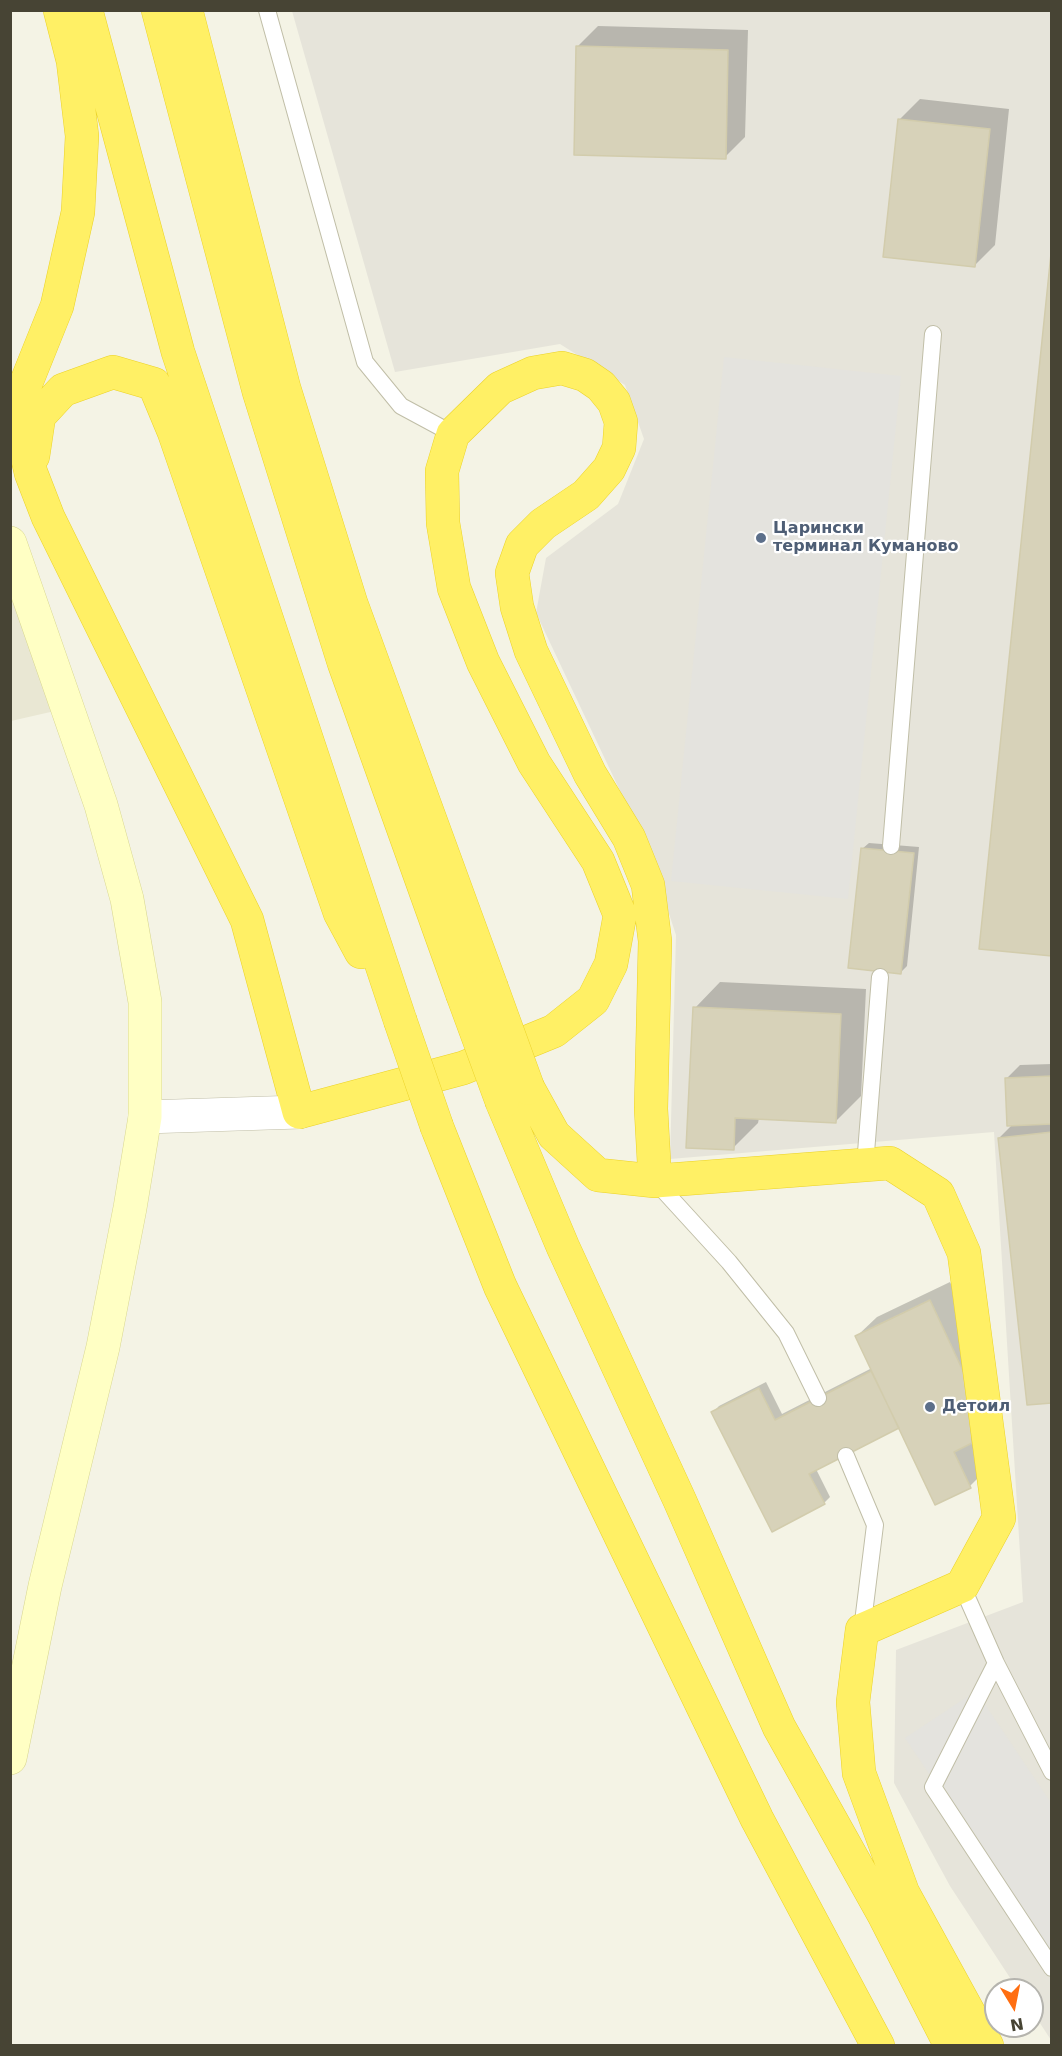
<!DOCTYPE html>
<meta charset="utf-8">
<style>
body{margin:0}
#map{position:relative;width:1062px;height:2056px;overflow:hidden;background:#f4f3e5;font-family:"DejaVu Sans",sans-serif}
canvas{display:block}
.frame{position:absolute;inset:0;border:12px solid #474434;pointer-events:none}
.north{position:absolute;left:984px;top:1978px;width:60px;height:60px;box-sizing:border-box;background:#fff;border:2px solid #b5b4ae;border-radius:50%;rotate:170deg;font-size:16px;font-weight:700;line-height:24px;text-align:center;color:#474434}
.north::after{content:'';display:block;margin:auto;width:21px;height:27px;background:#ff6e11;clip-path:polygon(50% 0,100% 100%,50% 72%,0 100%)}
</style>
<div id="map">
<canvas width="1062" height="2056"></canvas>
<div class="frame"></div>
<div class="north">N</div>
</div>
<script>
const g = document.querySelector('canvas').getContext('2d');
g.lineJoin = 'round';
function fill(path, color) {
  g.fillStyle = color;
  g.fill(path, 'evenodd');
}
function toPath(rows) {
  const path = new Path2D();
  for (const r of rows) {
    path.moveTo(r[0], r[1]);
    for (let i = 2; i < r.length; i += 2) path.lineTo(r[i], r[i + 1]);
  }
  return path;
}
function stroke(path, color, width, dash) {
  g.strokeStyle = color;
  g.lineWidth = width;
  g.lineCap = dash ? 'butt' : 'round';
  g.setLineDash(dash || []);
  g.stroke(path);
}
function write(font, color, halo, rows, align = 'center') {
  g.font = font + ' "DejaVu Sans",sans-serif';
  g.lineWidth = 4.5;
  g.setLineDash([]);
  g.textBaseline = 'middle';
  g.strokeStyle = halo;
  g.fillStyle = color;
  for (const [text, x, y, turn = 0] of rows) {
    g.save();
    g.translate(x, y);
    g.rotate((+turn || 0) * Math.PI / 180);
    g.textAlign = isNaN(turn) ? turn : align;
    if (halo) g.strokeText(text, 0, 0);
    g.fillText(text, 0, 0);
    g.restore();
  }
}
fill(toPath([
 [10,537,68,708,11,721,10,721]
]), '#e9e7d3');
fill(toPath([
 [292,11,1051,11,1051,2040,1032,2011,1032,1990,1018,1990,950,1886,894,1783,896,1650,1023,1602,994,1132,670,1159,676,935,648,850,536,613,546,558,618,504,644,439,625,385,560,344,395,372]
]), '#e6e4da');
fill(toPath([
 [724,357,901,376,848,899,671,881],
 [976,1691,1051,1803,1051,1955,905,1738]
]), '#e4e3de');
fill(toPath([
 [598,26,748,30,745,137,725,157,578,46],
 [920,99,1009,109,995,245,975,265,900,119],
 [869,843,919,847,907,966,901,972,862,849],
 [720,982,866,989,861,1096,836,1121,759,1118,758,1123,733,1148,695,1008],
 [1052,1064,1052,1401,999,1138,1013,1124,1006,1079,1020,1065],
 [950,1282,990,1365,990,1466,970,1486,899,1426,816,1469,830,1497,824,1503,713,1412,719,1406,766,1382,782,1414,872,1368,857,1336,877,1317]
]), '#0003');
const building = toPath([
 [576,46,728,50,726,159,574,155,576,46],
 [898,119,990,129,975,267,883,257,898,119],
 [1052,244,1052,956,979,949,1052,244],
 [861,848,914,853,901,974,848,968,861,848],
 [693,1007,841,1014,836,1123,735,1118,734,1150,686,1148,693,1007],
 [1052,1076,1052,1124,1007,1126,1005,1078,1052,1076],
 [1052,1132,1052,1403,1027,1405,998,1138,1052,1132],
 [930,1300,970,1386,972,1443,954,1452,971,1488,935,1505,855,1336,930,1300],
 [871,1371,899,1428,809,1474,825,1504,772,1532,711,1412,759,1388,775,1420,871,1371]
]);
fill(building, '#d7d2b9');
stroke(building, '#d2ccac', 1.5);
const service = toPath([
 [267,10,365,362,401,406,453,434],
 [891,846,933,334],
 [865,1165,880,977],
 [655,1181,729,1262,786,1333,818,1398],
 [846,1456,875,1525,862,1630],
 [962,1586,996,1663,1052,1772],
 [996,1663,933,1787,1052,1968]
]);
const minor = toPath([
 [145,1117,299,1112]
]);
const secondary = toPath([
 [10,543,101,805,127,899,145,1002,145,1117,130,1208,103,1347,45,1586,10,1758]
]);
const motorway = toPath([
 [60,10,73,61,82,136,78,212,57,306,16,408,31,473,48,517,247,920,299,1112,463,1068,554,1031,593,1000,611,964,620,915,598,861,534,763,483,662,454,588,443,523,442,471,453,434,500,388,533,373,562,368,585,375,601,386,614,402,621,422,619,448,609,469,586,495,543,524,522,545,512,573,517,607,531,651,590,774,629,838,648,885,655,941,651,1109,655,1181],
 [86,10,178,352,400,1020],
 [158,10,259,392,344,663,462,993],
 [186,10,284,388,351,603,491,986],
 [33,456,39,416,63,390,113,372,154,384,174,432,340,913,361,952],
 [528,1088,554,1135,598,1175,655,1181,890,1163,938,1194,964,1253,999,1518,962,1586,862,1630,853,1702,859,1773,903,1893,987,2046],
 [502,1102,563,1247,680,1501,779,1727,884,1915,951,2046],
 [437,1127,500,1286,757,1819,878,2046]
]);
stroke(service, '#c0bea7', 18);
stroke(minor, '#c0bea7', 34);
stroke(secondary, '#d8d690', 34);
stroke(motorway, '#ebd228', 34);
stroke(service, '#fff', 16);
stroke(minor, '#fff', 33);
stroke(secondary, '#ffffc4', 33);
stroke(motorway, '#fff065', 33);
const motorwayBridge = toPath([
 [491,986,528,1088],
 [462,993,502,1102],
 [400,1020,437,1127]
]);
stroke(motorwayBridge, '#ebd228', 34, []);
stroke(motorwayBridge, '#fff065', 33);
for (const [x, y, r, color] of [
 [761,538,6,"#5c6f8a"],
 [930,1407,6,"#5c6f8a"]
]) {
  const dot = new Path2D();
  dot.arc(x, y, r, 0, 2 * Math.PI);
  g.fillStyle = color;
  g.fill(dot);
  stroke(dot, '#fff', 2);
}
write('bold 16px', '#4e5e75', '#fff', [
 ["Царински",773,529],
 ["терминал Куманово",773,547],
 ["Детоил",942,1407]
], 'left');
</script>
